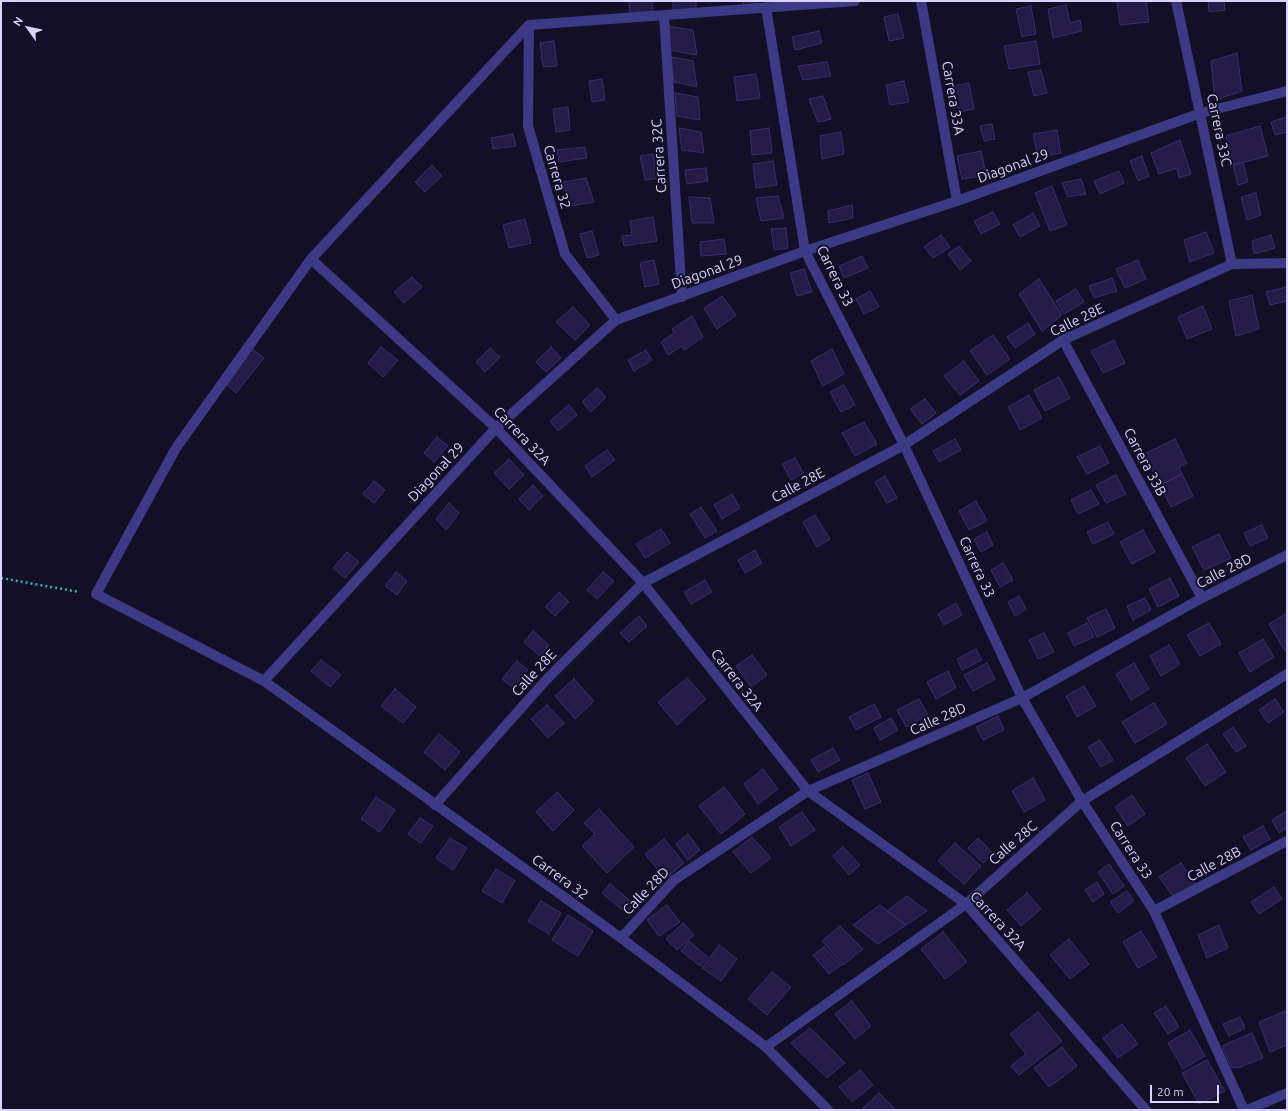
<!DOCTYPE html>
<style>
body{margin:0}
#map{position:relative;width:1288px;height:1111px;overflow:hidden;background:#130f26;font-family:Ubuntu,sans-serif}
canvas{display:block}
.frame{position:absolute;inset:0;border:2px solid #d9d4ff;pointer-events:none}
.north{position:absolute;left:8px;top:8px;width:40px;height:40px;-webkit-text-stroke:3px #130f26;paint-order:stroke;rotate:303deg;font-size:11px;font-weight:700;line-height:16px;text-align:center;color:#d9d4ff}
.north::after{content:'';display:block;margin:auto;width:14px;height:18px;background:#d9d4ff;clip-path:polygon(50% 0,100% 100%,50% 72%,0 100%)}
.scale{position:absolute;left:1150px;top:1085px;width:69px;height:18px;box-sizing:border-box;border:2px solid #d9d4ff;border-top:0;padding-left:5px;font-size:12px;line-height:14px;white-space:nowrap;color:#d9d4ff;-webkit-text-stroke:3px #130f26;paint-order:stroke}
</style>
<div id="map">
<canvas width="1288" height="1111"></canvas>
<div class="frame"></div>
<div class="north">N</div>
<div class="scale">20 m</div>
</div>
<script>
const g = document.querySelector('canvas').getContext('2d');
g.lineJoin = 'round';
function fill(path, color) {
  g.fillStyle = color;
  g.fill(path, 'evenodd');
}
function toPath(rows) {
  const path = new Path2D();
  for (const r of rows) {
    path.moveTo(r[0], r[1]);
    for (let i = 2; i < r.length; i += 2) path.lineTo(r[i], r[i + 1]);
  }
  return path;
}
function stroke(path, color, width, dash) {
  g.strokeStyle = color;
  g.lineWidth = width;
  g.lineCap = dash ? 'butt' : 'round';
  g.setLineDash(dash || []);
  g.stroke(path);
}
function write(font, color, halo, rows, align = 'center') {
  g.font = font + ' Ubuntu,sans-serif';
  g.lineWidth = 4;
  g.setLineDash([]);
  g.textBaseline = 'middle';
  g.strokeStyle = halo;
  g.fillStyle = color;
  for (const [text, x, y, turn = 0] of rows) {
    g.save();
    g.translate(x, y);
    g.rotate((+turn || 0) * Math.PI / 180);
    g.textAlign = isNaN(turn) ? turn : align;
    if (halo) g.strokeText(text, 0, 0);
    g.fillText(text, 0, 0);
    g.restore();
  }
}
const building = toPath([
 [629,1,652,1,653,12,630,14,629,1],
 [673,1,696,1,696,9,673,11,673,1],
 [743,1,756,1,756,4,743,5,743,1],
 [1117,1,1146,1,1149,22,1120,25,1117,1],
 [1208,1,1224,1,1225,10,1209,12,1208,1],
 [1066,5,1070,23,1080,20,1082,31,1053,38,1048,9,1066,5],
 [1031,6,1036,34,1022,37,1016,9,1031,6],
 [898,14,904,38,889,41,884,17,898,14],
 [667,26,693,30,697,55,670,50,667,26],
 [819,31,822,43,795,50,792,37,819,31],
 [554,41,557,66,543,67,540,43,554,41],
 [1036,41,1040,64,1009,69,1004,46,1036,41],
 [1237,53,1242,91,1215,100,1211,61,1237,53],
 [671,57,693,61,697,87,674,82,671,57],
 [827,62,831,76,803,80,798,66,827,62],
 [1041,70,1047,93,1034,96,1028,72,1041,70],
 [756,74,760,98,737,101,734,77,756,74],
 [602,79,605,100,592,102,589,81,602,79],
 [904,81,909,102,890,105,886,85,904,81],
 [969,83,974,109,959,112,953,86,969,83],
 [675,93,698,97,700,120,677,116,675,93],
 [823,96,831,119,818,122,809,99,823,96],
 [568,107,570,130,556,132,553,109,568,107],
 [1287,117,1287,132,1275,135,1271,122,1287,117],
 [992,124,995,139,984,141,980,126,992,124],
 [1260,126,1268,156,1233,165,1226,136,1260,126],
 [679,128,701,132,704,153,682,150,679,128],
 [769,128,772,153,752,155,750,131,769,128],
 [1057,130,1061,153,1038,157,1033,134,1057,130],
 [841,132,844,154,822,159,820,136,841,132],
 [513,134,516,146,493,149,491,138,513,134],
 [1180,140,1191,174,1179,178,1177,168,1159,174,1151,153,1180,140],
 [585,147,587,158,559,162,557,150,585,147],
 [981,151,986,175,962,179,957,156,981,151],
 [653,154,658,178,645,180,640,156,653,154],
 [1142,156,1149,176,1138,181,1130,161,1142,156],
 [773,161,777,185,756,188,753,164,773,161],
 [1243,162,1248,182,1238,185,1233,165,1243,162],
 [432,165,442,176,425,192,415,182,432,165],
 [706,168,708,181,687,184,685,170,706,168],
 [1119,171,1124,183,1100,194,1094,181,1119,171],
 [586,178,594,202,570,206,563,182,586,178],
 [1081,179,1086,194,1068,197,1062,183,1081,179],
 [1052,186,1067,225,1050,231,1035,193,1052,186],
 [1256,193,1261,215,1247,220,1241,197,1256,193],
 [778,196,784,218,761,221,756,198,778,196],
 [689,197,710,198,714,223,692,223,689,197],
 [852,205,853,218,829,223,828,211,852,205],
 [993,212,1000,224,981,234,974,221,993,212],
 [1033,213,1040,226,1020,237,1013,225,1033,213],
 [653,217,657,241,624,246,622,236,632,235,630,221,653,217],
 [525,219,531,243,509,248,503,225,525,219],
 [786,228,788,248,774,250,771,229,786,228],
 [592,231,599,255,587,258,580,234,592,231],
 [1206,232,1214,253,1190,262,1184,240,1206,232],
 [941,235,950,247,933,258,924,247,941,235],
 [1271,235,1275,248,1254,254,1252,241,1271,235],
 [724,239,726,254,701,256,700,242,724,239],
 [959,246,971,261,960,270,948,254,959,246],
 [862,256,868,268,844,278,839,266,862,256],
 [654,260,659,284,645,287,640,263,654,260],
 [1138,260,1146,279,1125,288,1116,269,1138,260],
 [804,269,812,292,797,296,790,273,804,269],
 [412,277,422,287,404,303,394,292,412,277],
 [1112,278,1117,291,1094,298,1089,286,1112,278],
 [1039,279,1062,315,1042,331,1019,294,1039,279],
 [1287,287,1287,301,1270,305,1266,292,1287,287],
 [1076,289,1084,302,1064,314,1056,301,1076,289],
 [870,291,879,307,864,314,856,299,870,291],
 [1252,295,1259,329,1236,336,1229,301,1252,295],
 [722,296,736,315,717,329,704,308,722,296],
 [1203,306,1212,329,1187,339,1178,317,1203,306],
 [573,307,590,325,575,340,556,322,573,307],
 [692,316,703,337,684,350,682,346,668,355,661,342,674,333,672,329,692,316],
 [1028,323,1035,334,1015,348,1007,337,1028,323],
 [993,335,1010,359,987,375,970,351,993,335],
 [1114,340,1125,363,1103,373,1091,351,1114,340],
 [381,347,398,360,383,377,368,363,381,347],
 [551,347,561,358,546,372,536,362,551,347],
 [490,348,500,357,485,372,476,362,490,348],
 [252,349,264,358,236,393,225,383,252,349],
 [832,349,844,374,823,386,811,361,832,349],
 [646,350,652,360,634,371,628,360,646,350],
 [964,361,979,381,960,395,944,376,964,361],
 [1059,377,1070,398,1045,411,1034,390,1059,377],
 [844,385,855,405,841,412,830,392,844,385],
 [597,388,606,397,591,412,582,402,597,388],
 [1029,395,1042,418,1020,430,1008,407,1029,395],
 [925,399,936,413,922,424,910,409,925,399],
 [569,405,577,415,558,431,550,421,569,405],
 [864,422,877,444,855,456,842,433,864,422],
 [437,437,448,446,434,462,424,453,437,437],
 [955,439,961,450,939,462,933,451,955,439],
 [1175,439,1187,463,1179,467,1182,474,1160,485,1144,454,1175,439],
 [1100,446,1109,463,1087,474,1077,457,1100,446],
 [607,450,615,460,592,477,585,466,607,450],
 [795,458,803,473,791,480,782,464,795,458],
 [509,459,524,475,509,489,494,473,509,459],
 [1182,474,1193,496,1171,507,1160,485,1182,474],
 [1116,475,1126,494,1106,503,1096,485,1116,475],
 [885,476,897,498,887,503,875,482,885,476],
 [374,481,385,490,374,503,363,494,374,481],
 [533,485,543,496,529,510,519,499,533,485],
 [1091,490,1099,504,1078,514,1071,500,1091,490],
 [732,494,740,508,722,519,714,505,732,494],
 [976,501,987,521,969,530,959,511,976,501],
 [449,503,459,513,446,530,436,519,449,503],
 [701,507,717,531,705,538,690,514,701,507],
 [815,515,830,539,817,547,803,522,815,515],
 [1108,522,1114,534,1093,544,1087,532,1108,522],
 [1262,525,1268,538,1250,546,1244,533,1262,525],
 [661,529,670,543,645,558,636,544,661,529],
 [1143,530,1155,552,1132,564,1120,542,1143,530],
 [987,532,993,545,981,552,974,539,987,532],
 [1219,534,1231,558,1204,570,1192,547,1219,534],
 [755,550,762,563,745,573,738,560,755,550],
 [347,552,359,562,345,578,333,568,347,552],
 [1003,563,1013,580,1000,587,991,570,1003,563],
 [396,572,407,581,397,595,385,586,396,572],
 [603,572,614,581,597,599,587,590,603,572],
 [1170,578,1179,596,1158,607,1149,589,1170,578],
 [705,580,712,592,691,604,684,592,705,580],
 [559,592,569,602,555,616,545,607,559,592],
 [1019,596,1026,609,1015,616,1008,602,1019,596],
 [1145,598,1151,610,1133,620,1127,606,1145,598],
 [956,603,962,615,944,625,938,614,956,603],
 [1106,609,1115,628,1097,637,1087,618,1106,609],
 [1287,613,1287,650,1285,651,1269,624,1287,613],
 [639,616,647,626,629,642,620,633,639,616],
 [1087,623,1094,637,1074,646,1068,633,1087,623],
 [1209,623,1221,644,1200,656,1187,635,1209,623],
 [533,631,549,645,540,656,524,642,533,631],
 [1044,633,1054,652,1038,659,1029,640,1044,633],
 [1263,639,1274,657,1250,672,1239,653,1263,639],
 [1169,645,1180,664,1161,676,1150,656,1169,645],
 [976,649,982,660,962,670,957,659,976,649],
 [752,655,767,675,751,687,736,666,752,655],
 [321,660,341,675,330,687,311,671,321,660],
 [517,661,528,670,513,688,502,679,517,661],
 [987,663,995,679,973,691,964,675,987,663],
 [1134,663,1149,689,1131,700,1116,674,1134,663],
 [948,671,956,688,936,699,927,682,948,671],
 [687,678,706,699,677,725,658,702,687,678],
 [574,679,594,701,575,719,555,696,574,679],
 [1084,686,1096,706,1077,717,1066,696,1084,686],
 [395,689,416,707,403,723,381,706,395,689],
 [919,699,928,715,906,727,897,710,919,699],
 [1275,699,1284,712,1268,723,1259,710,1275,699],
 [1154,703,1167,724,1135,743,1122,722,1154,703],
 [874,704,881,717,856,730,849,717,874,704],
 [547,705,564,723,548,738,531,719,547,705],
 [998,716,1004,730,983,740,976,727,998,716],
 [891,718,898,730,880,740,874,728,891,718],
 [1233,727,1246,746,1236,752,1223,734,1233,727],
 [439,734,460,752,445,770,424,752,439,734],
 [1100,740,1113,760,1101,767,1088,747,1100,740],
 [1207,744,1226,772,1205,786,1186,758,1207,744],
 [833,748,840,760,818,772,811,760,833,748],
 [763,769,778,789,758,804,744,784,763,769],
 [868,773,881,802,865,809,852,780,868,773],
 [1033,778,1045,800,1024,812,1012,791,1033,778],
 [724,787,745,814,721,834,699,806,724,787],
 [557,792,574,810,553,831,536,812,557,792],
 [1132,795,1145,814,1128,826,1115,807,1132,795],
 [376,797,395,810,380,832,361,819,376,797],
 [599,809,634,847,607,873,582,846,595,834,584,823,599,809],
 [1287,811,1287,828,1279,833,1272,820,1287,811],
 [802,812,815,830,791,846,779,827,802,812],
 [420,818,433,826,421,843,408,834,420,818],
 [1263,826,1270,839,1251,850,1243,837,1263,826],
 [688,834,700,850,688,860,676,844,688,834],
 [752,837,771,858,751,873,733,852,752,837],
 [450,838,467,848,453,870,436,858,450,838],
 [978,838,993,853,983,863,968,848,978,838],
 [664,839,684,863,665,879,645,854,664,839],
 [955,843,981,866,964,884,938,861,955,843],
 [843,847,860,865,849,875,833,856,843,847],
 [1181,863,1197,886,1175,899,1159,877,1181,863],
 [1109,864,1124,886,1113,894,1098,872,1109,864],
 [496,869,515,881,502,903,482,891,496,869],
 [1097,882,1104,894,1093,902,1085,890,1097,882],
 [610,884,634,904,626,913,602,893,610,884],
 [1274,887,1282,899,1259,914,1251,902,1274,887],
 [1127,891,1134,901,1118,913,1110,902,1127,891],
 [1027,893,1041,909,1021,926,1007,910,1027,893],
 [907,896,927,911,906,925,887,911,907,896],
 [541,901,561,913,549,934,528,921,541,901],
 [667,905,680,922,659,936,647,920,667,905],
 [880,905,906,925,878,944,853,925,880,905],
 [568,915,593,931,578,956,552,940,568,915],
 [683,923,694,935,677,950,666,939,683,923],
 [1219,925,1228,948,1207,958,1198,935,1219,925],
 [840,926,863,949,843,965,822,941,840,926],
 [1141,931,1157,957,1138,968,1123,942,1141,931],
 [943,932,967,962,945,979,921,949,943,932],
 [1069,939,1089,964,1070,979,1050,955,1069,939],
 [689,941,708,957,700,966,681,951,689,941],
 [719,945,737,959,721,981,702,968,719,945],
 [824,947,841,965,829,974,813,955,824,947],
 [772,972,791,987,767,1015,748,999,772,972],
 [852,1001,871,1026,855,1039,835,1014,852,1001],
 [1166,1006,1179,1027,1168,1034,1154,1013,1166,1006],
 [1285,1011,1287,1017,1287,1045,1270,1052,1259,1022,1285,1011],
 [1038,1012,1062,1041,1019,1075,1011,1066,1026,1054,1010,1034,1038,1012],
 [1240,1017,1245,1028,1229,1036,1223,1024,1240,1017],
 [1122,1024,1138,1044,1118,1058,1103,1038,1122,1024],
 [810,1028,845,1063,827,1078,791,1043,810,1028],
 [1190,1030,1205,1056,1183,1069,1168,1043,1190,1030],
 [1252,1033,1263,1058,1238,1068,1231,1067,1222,1046,1252,1033],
 [1062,1047,1077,1066,1049,1087,1034,1068,1062,1047],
 [1207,1060,1225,1091,1199,1104,1182,1073,1207,1060],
 [860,1070,873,1085,852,1102,839,1087,860,1070],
 [879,1093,896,1110,865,1110,863,1108,879,1093]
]);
fill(building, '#241b47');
stroke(building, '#3b2d73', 1);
stroke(toPath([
 [1,578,79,592]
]), '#2fb8b0', 2.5, [2, 3]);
stroke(toPath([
 [921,1,957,201],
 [1176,1,1232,264],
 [766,7,805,251,904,445,1022,698,1082,801,1154,911,1244,1110],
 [664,15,682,297],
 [529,25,311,259,176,448,96,594,264,681,621,938,766,1047,828,1110],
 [529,25,855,1],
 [529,25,528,126,565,254,616,320],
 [311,259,496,428,643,583,808,791,966,904,1146,1110],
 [1063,340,1202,598],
 [264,681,496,428,616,320,805,251,957,201,1201,113,1287,91],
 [435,805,546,680,643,583,904,445,1063,340,1232,264,1287,263],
 [1154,911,1287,841],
 [621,938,674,880,808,791,1022,698,1202,598,1287,555],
 [766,1047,966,904,1082,801,1287,674],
 [1247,1110,1287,1093]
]), '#3d3a85', 10);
write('14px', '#d9d4ff', '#130f26', [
 ["Carrera 33A",953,98,80],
 ["Carrera 33C",1219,130,78],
 ["Carrera 32C",659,156,-94],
 ["Diagonal 29",1013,166,-20],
 ["Carrera 32",557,177,74],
 ["Diagonal 29",707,272,-20],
 ["Carrera 33",835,276,64],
 ["Calle 28E",1077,320,-26],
 ["Carrera 32A",522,436,46],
 ["Carrera 33B",1145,462,62],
 ["Diagonal 29",436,472,-47],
 ["Calle 28E",798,485,-28],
 ["Carrera 33",977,567,65],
 ["Calle 28D",1224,571,-27],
 ["Calle 28E",534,673,-47],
 ["Carrera 32A",737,680,52],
 ["Calle 28D",938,719,-24],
 ["Calle 28C",1013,843,-41],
 ["Carrera 33",1131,850,57],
 ["Calle 28B",1214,864,-28],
 ["Carrera 32",560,877,36],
 ["Calle 28D",646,891,-46],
 ["Carrera 32A",998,921,47]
]);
</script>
